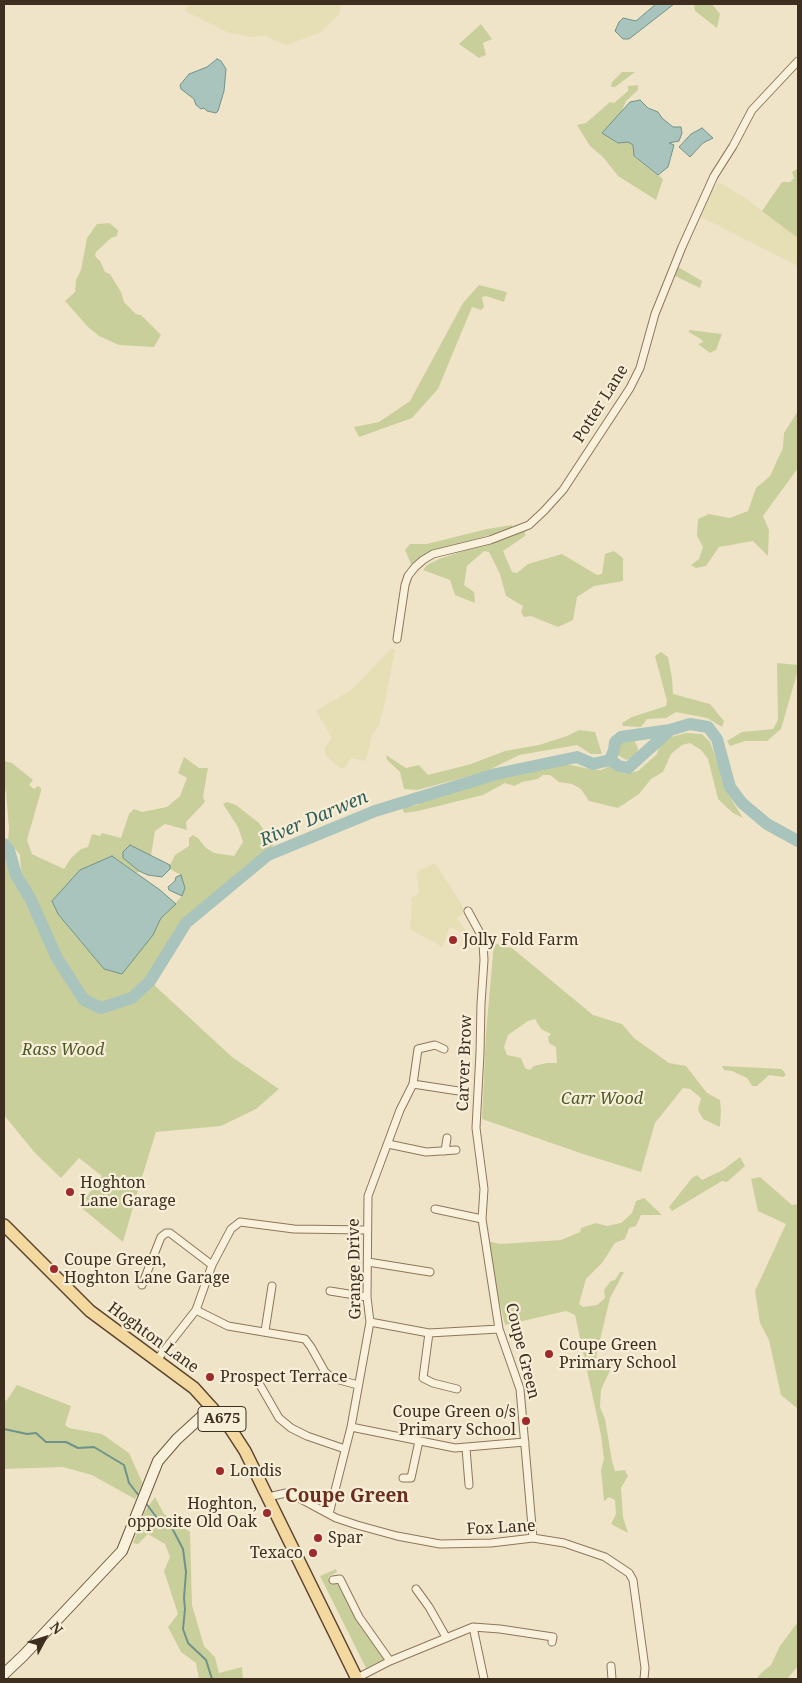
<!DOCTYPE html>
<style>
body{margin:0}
#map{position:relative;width:802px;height:1683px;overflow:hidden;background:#f0e4c8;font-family:"Noto Serif",serif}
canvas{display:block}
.frame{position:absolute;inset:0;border:5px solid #3d2e20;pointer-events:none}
.north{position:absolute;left:20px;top:1613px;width:50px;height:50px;-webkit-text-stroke:4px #f7eed8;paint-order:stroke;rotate:50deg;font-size:14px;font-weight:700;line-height:20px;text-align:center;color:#3d2e20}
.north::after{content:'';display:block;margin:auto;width:18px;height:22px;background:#3d2e20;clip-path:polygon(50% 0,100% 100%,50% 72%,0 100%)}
</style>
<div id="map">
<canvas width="802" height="1683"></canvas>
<div class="frame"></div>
<div class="north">N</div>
</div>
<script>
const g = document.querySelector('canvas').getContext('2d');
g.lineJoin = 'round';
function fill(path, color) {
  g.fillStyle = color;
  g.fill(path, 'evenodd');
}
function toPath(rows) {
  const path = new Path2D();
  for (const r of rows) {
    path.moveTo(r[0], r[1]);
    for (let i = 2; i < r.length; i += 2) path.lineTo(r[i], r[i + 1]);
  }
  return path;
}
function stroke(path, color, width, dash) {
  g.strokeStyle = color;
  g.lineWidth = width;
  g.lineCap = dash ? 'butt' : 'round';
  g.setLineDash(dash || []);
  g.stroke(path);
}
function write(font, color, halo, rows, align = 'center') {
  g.font = font + ' "Noto Serif",serif';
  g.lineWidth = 4.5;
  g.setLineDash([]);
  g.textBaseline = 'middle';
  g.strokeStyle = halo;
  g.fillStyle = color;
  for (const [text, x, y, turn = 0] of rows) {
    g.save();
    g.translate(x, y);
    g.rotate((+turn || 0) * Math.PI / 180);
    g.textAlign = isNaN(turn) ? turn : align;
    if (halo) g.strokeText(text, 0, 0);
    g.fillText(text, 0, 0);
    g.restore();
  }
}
fill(toPath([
 [189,4,341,4,339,15,319,33,286,45,265,36,249,37,243,35,229,33,185,11],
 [719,182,747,199,795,236,798,236,798,266,701,217,712,191],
 [391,649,395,649,385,702,379,726,376,728,374,734,372,734,366,761,351,758,345,768,340,768,326,756,324,749,332,738,316,711,351,690],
 [435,863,462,905,465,912,457,918,470,936,450,927,442,948,437,943,420,935,410,929,412,905,411,898,419,893,417,872]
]), '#e6deb5');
fill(toPath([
 [694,4,712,4,720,14,717,28,695,11],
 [481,24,492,39,483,43,486,55,479,58,459,44],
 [622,72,635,72,615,87,611,87,612,82],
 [638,85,638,90,626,101,621,113,603,133,617,143,628,141,633,145,634,157,663,179,656,200,618,176,603,157,590,146,577,125,586,123,610,102,614,103,628,91,628,86],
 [797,169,798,169,798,236,795,236,762,211,782,182,790,182,794,178,792,172],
 [109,223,118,230,117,236,111,238,96,252,95,256,100,261,105,272,110,274,121,292,124,302,136,314,141,315,161,335,154,347,119,345,99,336,88,327,65,301,75,292,76,280,81,270,87,238,97,224],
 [678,267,702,281,700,288,675,276],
 [479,285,507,292,504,302,486,296,482,297,484,307,481,310,472,307,438,389,412,418,359,437,354,427,379,422,410,401,463,303],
 [689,330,722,334,716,350,710,353,698,344,703,342,702,340,689,332],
 [798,411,798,468,763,516,769,530,768,556,753,541,719,547,706,566,696,568,691,565,699,559,703,547,697,536,698,519,709,514,730,518,748,511,756,488,770,476,783,448,784,433],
 [512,525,513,528,426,554,411,564,405,550,410,544,427,544,487,529],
 [525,531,525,536,503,551,512,572,517,573,528,564,562,554,597,575,602,574,605,554,614,551,623,558,623,581,594,586,577,597,573,620,558,627,531,616,524,617,521,612,523,606,506,596,500,574,489,552,484,551,467,566,464,585,474,592,475,603,455,595,450,580,423,570,427,565,439,559],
 [661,652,668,657,672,678,673,694,710,704,724,721,722,727,707,718,676,712,666,718,647,719,641,727,623,726,622,723,632,717,666,706,667,701,655,656],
 [777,663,798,665,798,670,781,729,767,741,745,741,730,746,727,741,742,732,773,729,778,720],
 [579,730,595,732,602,754,591,754,577,745,519,755,485,772,417,790,404,789,400,772,387,760,386,755,406,768,419,765,428,775,471,764,505,751,539,745,567,736],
 [686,733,702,734,710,742,720,768,728,794,743,818,733,813,718,799,708,759,701,750,690,743,682,745,671,754,663,772,651,779,639,794,618,808,589,801,581,789,572,784,559,782,550,775,543,775,538,779,522,782,514,786,505,783,483,795,418,811,404,813,402,807,418,805,419,801,500,777,566,764,590,769,601,770,610,766,625,774,638,771,657,754,660,744,671,737],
 [626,739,634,740,638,748,637,756,626,760,618,755,617,749,619,743],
 [184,757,199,768,208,768,203,797,205,802,186,822,187,830,165,824,155,831,151,856,130,845,123,858,139,871,137,873,111,856,52,901,58,914,104,969,153,935,161,918,182,896,185,888,181,875,170,869,170,865,175,855,189,846,189,838,193,835,198,838,206,848,214,853,234,856,243,842,238,827,223,804,227,802,236,805,259,823,274,845,181,923,147,980,129,996,102,1004,86,998,60,956,21,873,20,855,8,840,9,829,6,792,4,789,4,761,12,763,33,780,29,785,34,789,38,786,41,788,41,791,27,840,32,854,64,869,71,858,81,849,88,847,92,834,100,836,102,833,121,838,129,814,134,809,142,812,167,807,180,796,187,778,178,773],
 [4,847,7,850,14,877,29,899,55,958,82,1002,101,1011,134,1000,152,983,232,1057,279,1089,256,1109,221,1126,156,1132,138,1190,123,1242,78,1205,87,1196,102,1176,79,1158,61,1178,35,1153,4,1115],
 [494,943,512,948,593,1015,622,1024,634,1038,669,1063,686,1066,707,1093,720,1100,721,1111,720,1127,703,1119,698,1110,701,1098,690,1089,683,1088,655,1123,641,1172,583,1154,482,1119,486,1033],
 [535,1019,541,1029,551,1034,548,1037,549,1043,556,1047,557,1063,547,1063,534,1066,530,1070,525,1068,521,1058,507,1055,504,1047,508,1035,528,1021],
 [722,1066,782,1069,786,1075,783,1077,769,1075,757,1086,752,1086,747,1078,732,1071,724,1070],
 [740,1157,745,1166,727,1182,722,1181,672,1211,669,1207,692,1178,697,1175,702,1180,723,1170],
 [760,1177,792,1205,798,1204,798,1409,781,1395,769,1340,760,1323,755,1291,786,1224,758,1211,751,1179],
 [644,1198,662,1215,641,1215,636,1226,629,1228,625,1239,615,1243,602,1263,586,1279,579,1304,583,1307,597,1305,605,1298,604,1290,611,1281,615,1280,620,1272,624,1272,610,1298,596,1357,600,1358,609,1358,613,1364,601,1390,600,1407,605,1419,612,1461,615,1471,625,1470,628,1476,621,1488,623,1517,628,1533,611,1524,616,1514,615,1500,609,1497,604,1501,601,1470,604,1459,601,1435,575,1315,566,1311,505,1325,493,1275,488,1241,500,1244,561,1240,580,1232,581,1228,596,1223,607,1226,621,1223,632,1213,636,1201],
 [17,1385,71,1406,65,1425,69,1428,102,1434,129,1453,143,1484,135,1499,92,1475,63,1467,4,1469,4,1401,7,1400],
 [155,1497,164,1514,190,1532,192,1605,204,1646,215,1657,219,1673,242,1667,243,1679,199,1679,196,1663,181,1652,168,1627,178,1614,164,1571,170,1557,165,1544,148,1534,138,1544,133,1543,145,1511],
 [336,1569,337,1572,328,1577,330,1582,336,1581,355,1617,384,1655,384,1659,366,1668,320,1576],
 [797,1623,798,1666,787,1679,757,1679,760,1674,771,1665,780,1646]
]), '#c9cf9b');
const water = toPath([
 [656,4,674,4,629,39,623,39,615,31,619,22,623,18,636,21,656,4],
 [217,59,221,61,226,69,224,91,218,111,216,113,207,111,204,108,201,109,196,105,194,99,181,89,180,85,189,74,207,67,217,59],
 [640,100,648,108,658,112,662,118,673,127,681,127,682,133,679,141,669,143,674,145,668,167,658,175,634,156,633,145,628,142,618,143,602,133,630,102,640,100],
 [702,128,713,138,703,143,690,157,679,147,691,134,702,128],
 [130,845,170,865,170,869,162,877,148,875,139,871,123,858,123,852,130,845],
 [112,856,160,890,176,904,161,918,153,935,122,974,104,969,58,914,52,901,80,870,112,856],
 [181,875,185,888,182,896,169,890,168,887,175,881,176,877,181,875]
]);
fill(water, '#a9c4bc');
stroke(water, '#6f938a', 1);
stroke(toPath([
 [4,1429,27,1434,36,1433,46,1442,66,1442,78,1448,94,1447,124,1465,129,1483,140,1497],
 [145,1502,160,1522,172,1528,183,1549,186,1572,184,1598,185,1609,183,1629,188,1643,206,1660,212,1679]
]), '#6f938a', 2);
stroke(toPath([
 [610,760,614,750,615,742,621,737,670,730],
 [4,844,9,850,16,875,30,898,57,958,84,1000,101,1008,132,998,150,981,186,923,268,855,375,811,496,774,577,757,593,764,610,760,619,766,628,768,670,730,690,724,708,727,717,739,730,787,742,803,767,824,798,841]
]), '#a9c4bc', 12);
const street = toPath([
 [397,639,405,585,408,576,415,567,423,560,433,554,490,540,529,525,544,511,563,490,630,388,640,368,655,314,682,247,714,176,733,146,752,110,798,61],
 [468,911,481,935,483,943,484,960,481,1004,480,1053,476,1128,484,1189,482,1219,499,1329,520,1389,533,1538],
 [413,1084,465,1092],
 [388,1144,426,1152,456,1150],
 [445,1151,447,1138],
 [435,1209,482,1219],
 [368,1262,430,1272],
 [142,1285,161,1237,166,1233,170,1233,212,1265],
 [330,1291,367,1297],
 [196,1310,228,1326,305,1339,311,1347,325,1372,332,1378,358,1385],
 [370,1322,429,1333,499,1329],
 [265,1331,272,1286],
 [429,1333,423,1378,433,1383,457,1389],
 [156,1361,196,1310,212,1265,231,1229,240,1222,294,1229,367,1230],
 [260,1385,279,1418,291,1428,307,1436,345,1449],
 [351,1427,455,1448,525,1442],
 [466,1448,469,1485],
 [403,1478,411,1478,419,1441],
 [268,1497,286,1493,295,1496,336,1518,357,1525,397,1536,440,1544,491,1543,533,1538,564,1543,605,1557,629,1573,633,1580,645,1668,644,1679],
 [329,1514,351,1427,370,1322,367,1297,368,1196,400,1110,413,1084,418,1049,435,1045,444,1049],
 [333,1580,340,1579,359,1617,390,1661],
 [416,1589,429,1607,446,1637],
 [473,1627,484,1679],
 [611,1666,612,1679],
 [357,1678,390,1661,473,1627,500,1629,553,1637,552,1642]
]);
const secondary = toPath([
 [4,1674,23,1656,122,1551,158,1461,177,1439,212,1407]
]);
const primary = toPath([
 [4,1225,90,1311,194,1388,230,1428,245,1451,357,1679]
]);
stroke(street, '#8d765c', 9);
stroke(secondary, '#6f573f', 12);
stroke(primary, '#5b4430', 14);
stroke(street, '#faf1dc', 7);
stroke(secondary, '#faf1dc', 10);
stroke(primary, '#f3d9a0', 11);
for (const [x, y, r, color] of [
 [453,940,5,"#9e2a2b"],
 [70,1192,5,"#9e2a2b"],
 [54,1269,5,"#9e2a2b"],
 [549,1354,5,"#9e2a2b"],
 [210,1377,5,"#9e2a2b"],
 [526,1421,5,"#9e2a2b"],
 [220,1471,5,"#9e2a2b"],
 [267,1513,5,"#9e2a2b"],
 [318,1538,5,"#9e2a2b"],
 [313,1553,5,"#9e2a2b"]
]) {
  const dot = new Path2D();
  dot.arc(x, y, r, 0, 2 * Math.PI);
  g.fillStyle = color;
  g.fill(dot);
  stroke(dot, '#f7eed8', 2);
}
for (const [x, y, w] of [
 [222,1419,48]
]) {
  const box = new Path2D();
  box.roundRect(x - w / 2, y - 12.5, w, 25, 4);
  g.fillStyle = '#f7eed8';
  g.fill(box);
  stroke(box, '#3d2e20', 1);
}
write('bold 15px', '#3d2e20', null, [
 ["A675",222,1419]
]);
write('16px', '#3d2e20', '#f7eed8', [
 ["Potter Lane",601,404,-58],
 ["Carver Brow",465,1063,-88],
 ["Grange Drive",355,1269,-91],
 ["Hoghton Lane",153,1338,36],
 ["Coupe Green",522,1351,76],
 ["Fox Lane",501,1528,-3]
]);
write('16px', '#3d2e20', '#f7eed8', [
 ["Jolly Fold Farm",463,940],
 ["Hoghton",80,1183],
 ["Lane Garage",80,1201],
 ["Coupe Green,",64,1260],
 ["Hoghton Lane Garage",64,1278],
 ["Coupe Green",559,1345],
 ["Primary School",559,1363],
 ["Prospect Terrace",220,1377],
 ["Coupe Green o/s",516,1412,"right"],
 ["Primary School",516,1430,"right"],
 ["Londis",230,1471],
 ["Hoghton,",257,1504,"right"],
 ["opposite Old Oak",257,1522,"right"],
 ["Spar",328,1538],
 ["Texaco",303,1553,"right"]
], 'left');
write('italic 16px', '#4d5a26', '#f7eed8', [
 ["Rass Wood",63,1050],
 ["Carr Wood",602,1099]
]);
write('italic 18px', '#2f5d5a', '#f7eed8', [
 ["River Darwen",314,819,-23]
]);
write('bold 19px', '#6b2e1e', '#f7eed8', [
 ["Coupe Green",347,1497]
]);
</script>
